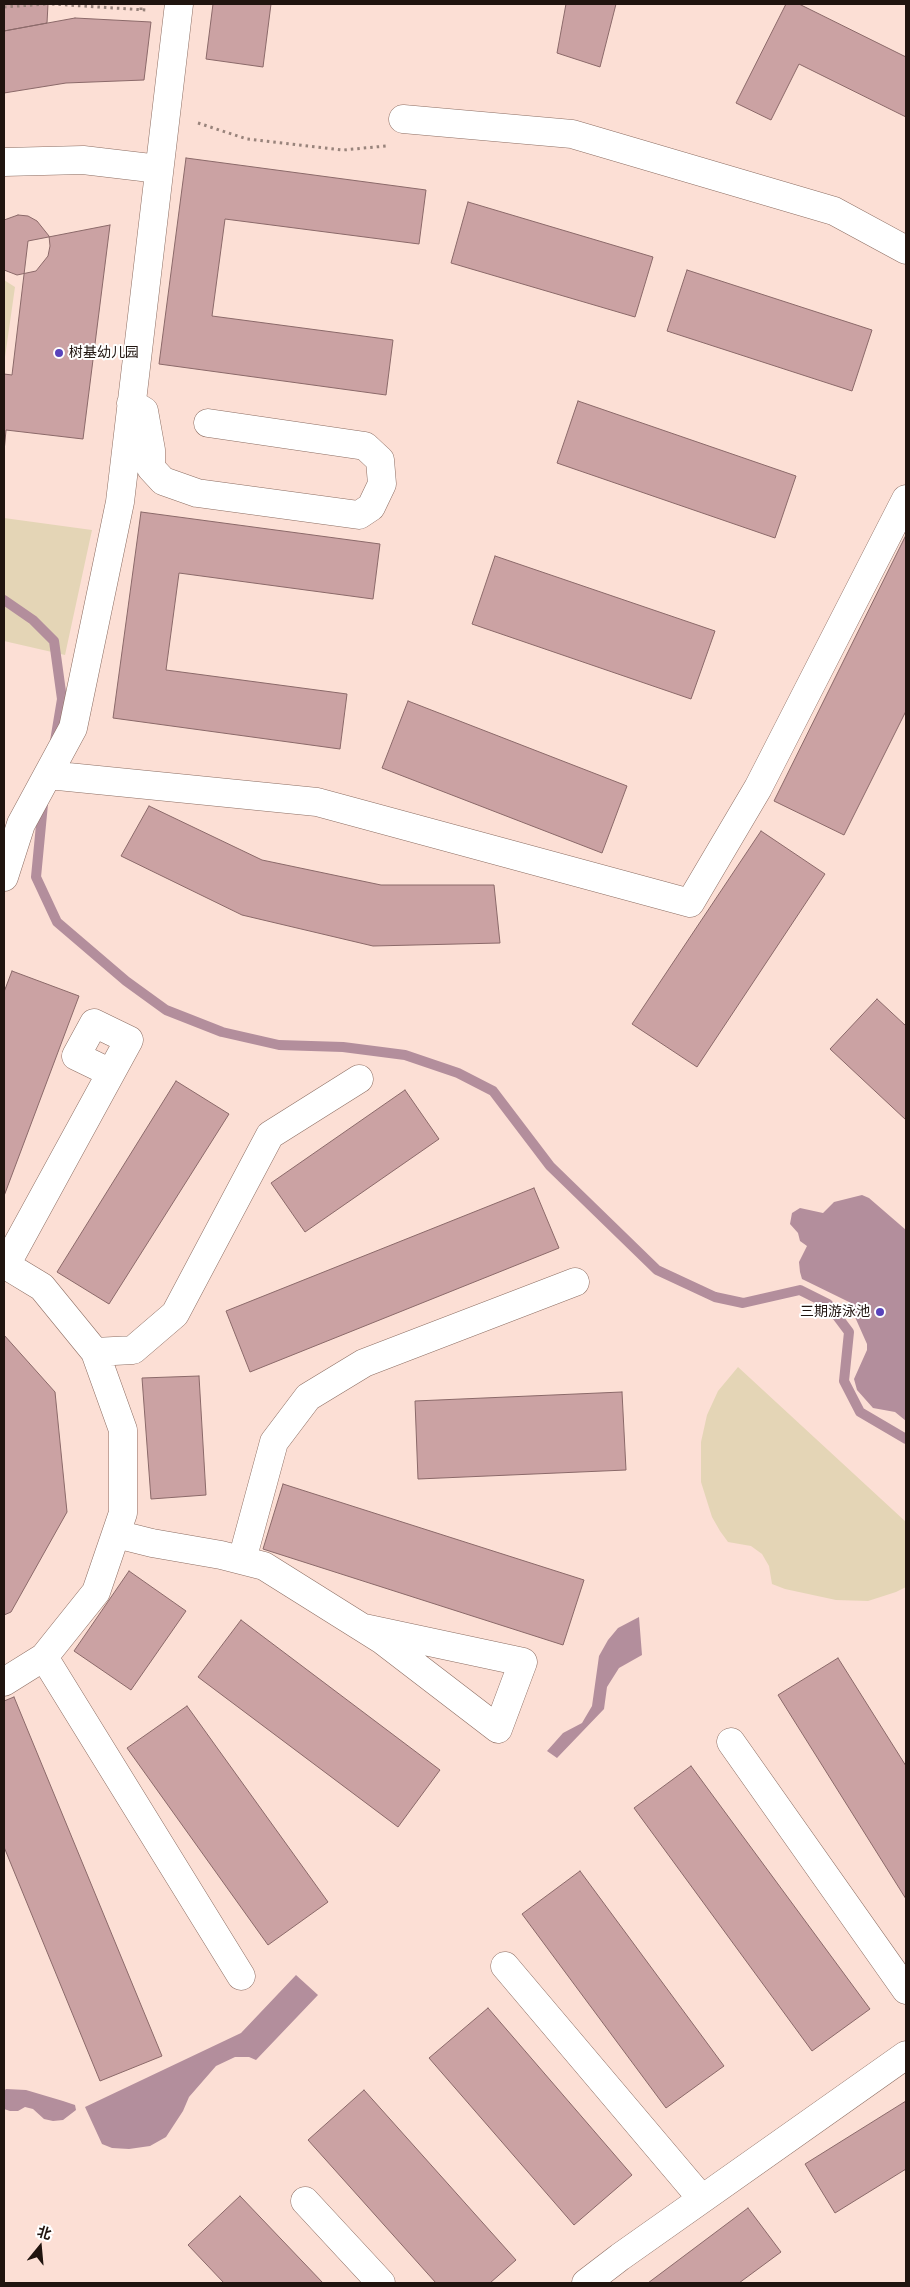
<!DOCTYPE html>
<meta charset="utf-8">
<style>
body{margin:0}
#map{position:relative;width:910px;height:2287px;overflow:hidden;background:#fcdfd5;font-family:"PT Sans Narrow","Noto Sans SC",sans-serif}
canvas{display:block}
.frame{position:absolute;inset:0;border:5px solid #20140f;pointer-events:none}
.north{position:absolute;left:15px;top:2222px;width:50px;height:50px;-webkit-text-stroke:4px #fff;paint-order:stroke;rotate:17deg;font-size:14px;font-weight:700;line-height:20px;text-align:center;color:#20140f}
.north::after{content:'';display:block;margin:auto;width:18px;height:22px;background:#20140f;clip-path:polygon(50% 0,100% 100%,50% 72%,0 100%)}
</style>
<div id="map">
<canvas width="910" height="2287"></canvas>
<div class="frame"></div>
<div class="north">北</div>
</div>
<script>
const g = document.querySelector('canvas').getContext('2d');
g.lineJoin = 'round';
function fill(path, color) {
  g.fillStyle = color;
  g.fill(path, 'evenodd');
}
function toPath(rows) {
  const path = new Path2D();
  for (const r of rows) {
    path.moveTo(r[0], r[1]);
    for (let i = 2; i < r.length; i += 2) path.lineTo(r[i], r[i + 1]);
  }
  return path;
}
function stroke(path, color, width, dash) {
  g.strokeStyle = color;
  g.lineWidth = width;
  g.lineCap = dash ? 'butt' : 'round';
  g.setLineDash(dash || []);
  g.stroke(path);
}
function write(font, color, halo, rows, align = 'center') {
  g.font = font + ' "PT Sans Narrow","Noto Sans SC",sans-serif';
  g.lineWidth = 4;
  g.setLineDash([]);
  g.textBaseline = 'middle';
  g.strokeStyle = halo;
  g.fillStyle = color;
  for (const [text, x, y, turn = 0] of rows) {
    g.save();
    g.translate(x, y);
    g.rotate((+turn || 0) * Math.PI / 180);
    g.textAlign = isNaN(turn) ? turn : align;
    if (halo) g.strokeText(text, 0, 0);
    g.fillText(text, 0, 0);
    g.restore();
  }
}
fill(toPath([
 [4,280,15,287,4,364],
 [4,518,92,530,65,655,4,641],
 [738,1367,906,1522,906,1587,896,1592,868,1601,836,1600,785,1589,772,1584,769,1566,762,1554,751,1546,728,1542,720,1531,712,1517,701,1482,701,1442,707,1415,718,1391]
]), '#e4d5b6');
fill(toPath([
 [862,1195,869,1198,906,1230,906,1421,895,1412,873,1408,857,1390,854,1379,867,1350,867,1344,855,1317,854,1307,849,1302,802,1279,800,1272,799,1262,807,1246,800,1241,798,1233,790,1224,792,1213,800,1208,823,1213,834,1202],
 [639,1617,642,1655,619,1668,607,1687,604,1709,557,1758,547,1751,563,1733,582,1723,592,1706,599,1656,608,1640,618,1628],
 [296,1975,318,1995,256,2060,249,2057,235,2057,216,2066,189,2097,183,2111,166,2137,150,2146,129,2149,112,2148,102,2144,85,2107,241,2033],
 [6,2089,26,2090,63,2101,75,2105,76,2110,63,2120,53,2121,44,2119,33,2109,25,2107,18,2111,10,2111,4,2109,4,2091]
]), '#b38e9c');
stroke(toPath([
 [4,600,33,620,54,641,62,699,55,741],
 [43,804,36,877,57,922,126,981,166,1010,222,1032,279,1045,343,1047,405,1055,458,1073,493,1091,550,1166,657,1270,715,1297,743,1303,800,1290,828,1304,849,1332,844,1381,860,1412,906,1439]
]), '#b38e9c', 10);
const building = toPath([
 [4,4,48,4,47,23,4,31,4,4],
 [213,4,271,4,263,67,206,59,213,4],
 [566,4,616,4,600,67,557,53,566,4],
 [786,4,799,4,906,57,906,117,799,64,771,120,736,103,786,4],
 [75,18,151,22,144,80,66,83,4,93,4,31,75,18],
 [186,158,426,190,419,244,225,219,212,316,393,340,386,395,159,364,186,158],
 [468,202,653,257,635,317,451,263,468,202],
 [18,215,28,216,37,221,49,236,50,246,48,256,36,271,17,275,4,270,4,220,18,215],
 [110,225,83,439,6,430,4,452,4,374,12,375,28,241,110,225],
 [687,270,872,330,852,391,667,331,687,270],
 [578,401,796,476,775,538,557,463,578,401],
 [141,512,380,544,373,599,179,573,166,670,347,694,340,749,113,718,141,512],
 [906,535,906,711,844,835,774,801,906,535],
 [495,556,715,631,691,699,472,624,495,556],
 [408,701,627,786,602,853,382,768,408,701],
 [149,806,262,860,381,885,494,885,500,943,373,946,242,915,121,856,149,806],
 [761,831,825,874,697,1067,632,1024,761,831],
 [12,971,79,996,4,1196,4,992,12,971],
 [877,999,906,1026,906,1120,830,1049,877,999],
 [176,1081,229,1114,109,1304,57,1272,176,1081],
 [405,1090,439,1139,305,1232,271,1183,405,1090],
 [534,1188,559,1248,250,1372,226,1311,534,1188],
 [4,1335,55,1392,67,1512,11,1612,4,1615,4,1335],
 [199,1376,206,1495,151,1499,142,1378,199,1376],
 [622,1392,626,1470,418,1479,415,1401,622,1392],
 [283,1484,584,1580,563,1645,263,1549,283,1484],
 [129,1571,186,1611,131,1690,74,1651,129,1571],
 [241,1620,440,1770,398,1827,198,1677,241,1620],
 [838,1658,906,1766,906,1899,778,1695,838,1658],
 [14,1697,162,2056,100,2081,4,1847,4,1701,14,1697],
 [187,1706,328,1902,268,1945,127,1748,187,1706],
 [691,1766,870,2009,812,2051,634,1808,691,1766],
 [580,1871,724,2066,666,2108,522,1914,580,1871],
 [488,2008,632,2175,574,2225,429,2058,488,2008],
 [364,2090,516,2260,490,2283,436,2283,308,2140,364,2090],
 [906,2101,906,2169,835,2213,805,2164,906,2101],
 [240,2196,323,2283,224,2283,188,2245,240,2196],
 [748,2208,781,2252,739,2283,648,2283,748,2208]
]);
fill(building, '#cba2a3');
stroke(building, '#8b6969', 1);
const minor = toPath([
 [403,119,572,134,834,211,906,250],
 [4,162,83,160,159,169],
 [131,403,144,411,151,450,151,468,163,481,197,493,359,515,371,507,382,484,380,460,365,446,208,423],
 [48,775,317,802,690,903,758,788,906,499],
 [4,877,21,824,73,728,120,502,179,4],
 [4,1264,42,1287,95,1352,123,1430,123,1513,96,1592,44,1657,4,1682],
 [6,1265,129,1040,94,1023,76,1056,111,1073],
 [95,1352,133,1350,175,1314,270,1135,359,1079],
 [116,1534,152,1543,221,1555,264,1566,382,1640,498,1729,523,1662,364,1628],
 [242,1560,274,1442,308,1397,364,1363,575,1282],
 [44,1657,241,1976],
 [731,1742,906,1990],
 [505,1966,702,2199],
 [305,2201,381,2283],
 [586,2283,620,2257,906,2055]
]);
stroke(minor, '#8c6d62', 29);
stroke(toPath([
 [52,4,146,10],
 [4,7,46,4],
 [141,10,141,4],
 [198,123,247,139,343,150,386,146]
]), '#98837b', 3, [2.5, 4]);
stroke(minor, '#fff', 28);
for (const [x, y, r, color] of [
 [59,353,5,"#5843bb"],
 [880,1312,5,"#5843bb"]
]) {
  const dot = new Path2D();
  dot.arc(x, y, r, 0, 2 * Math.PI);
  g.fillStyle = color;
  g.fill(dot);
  stroke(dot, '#fff', 2);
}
write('14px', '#20140f', '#fff', [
 ["树基幼儿园",69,353],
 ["三期游泳池",870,1312,"right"]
], 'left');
</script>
